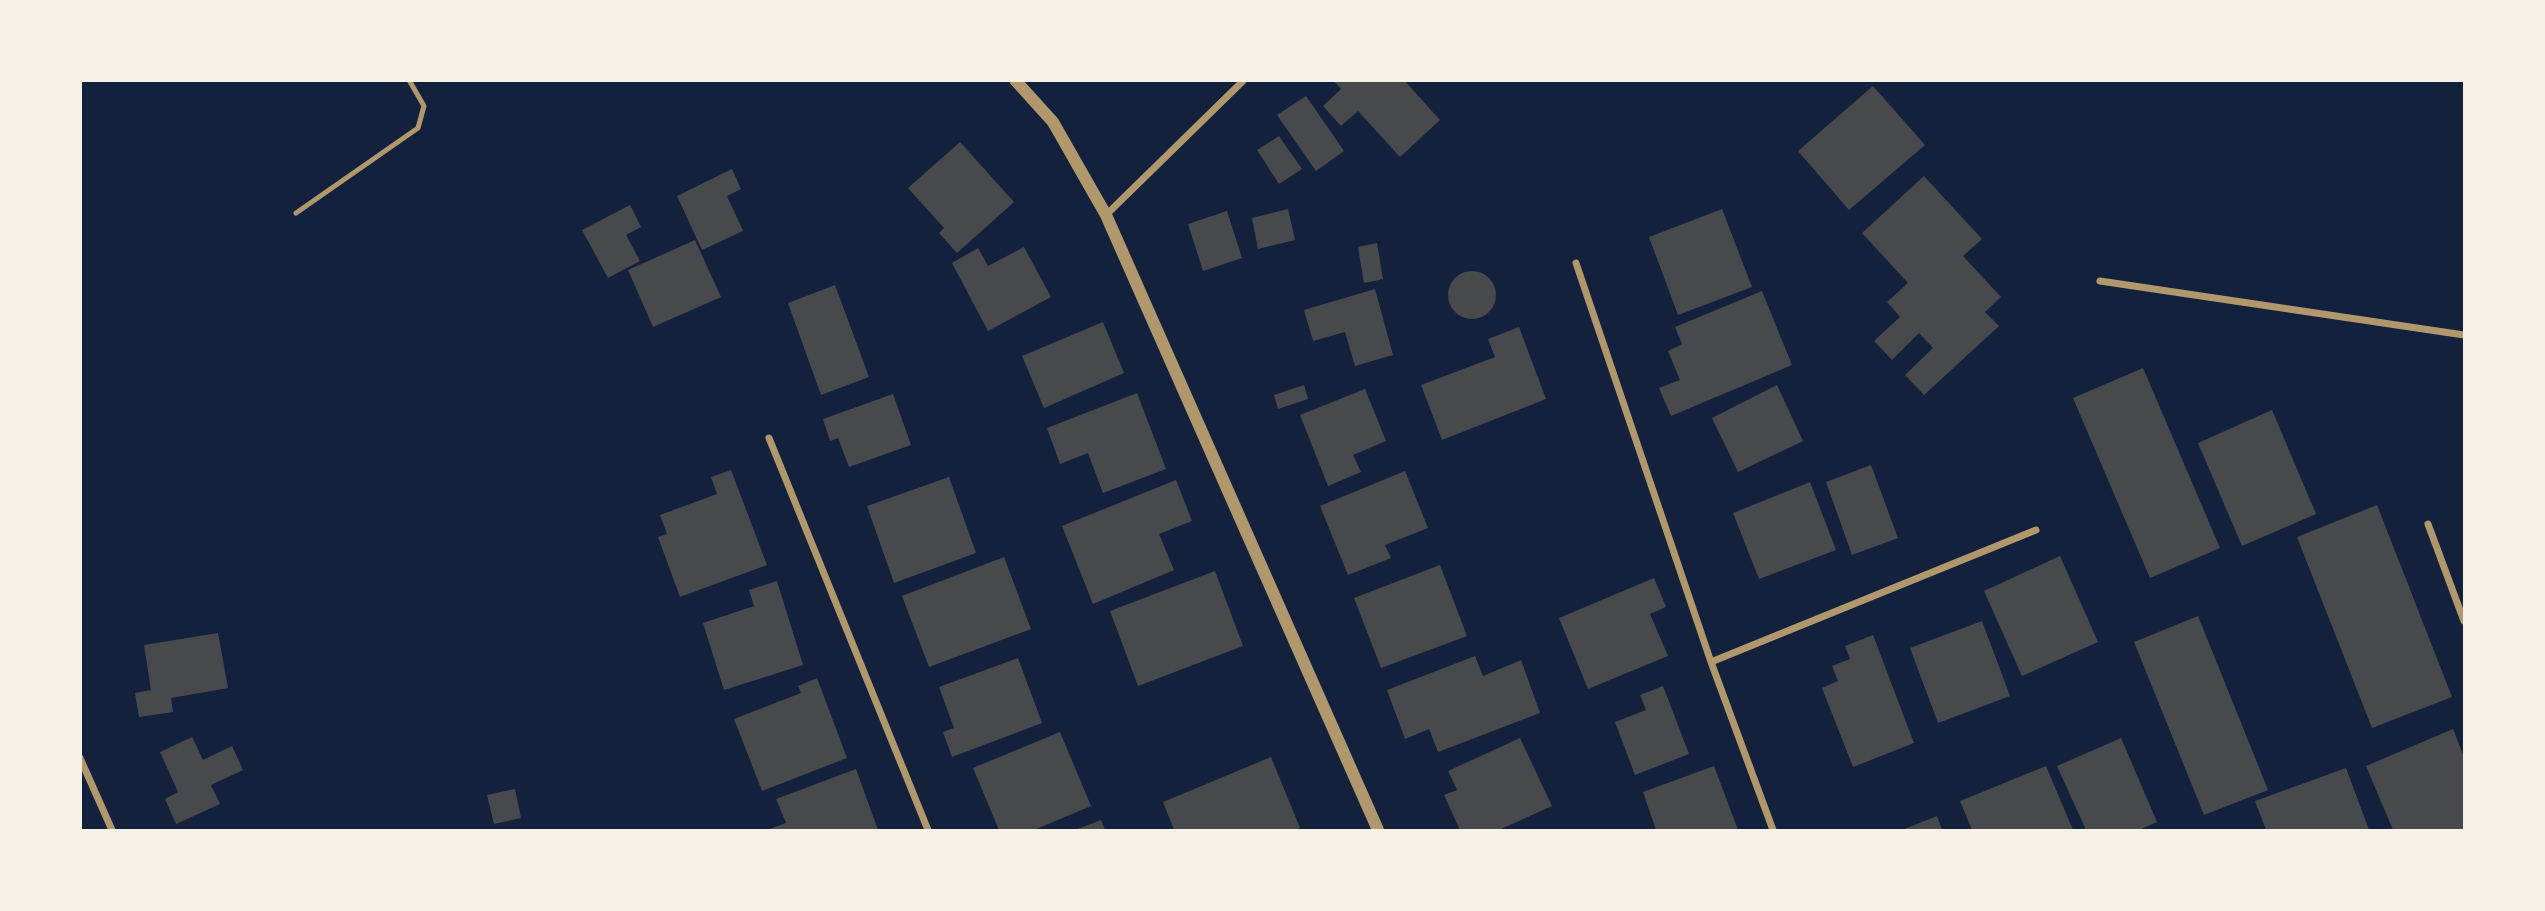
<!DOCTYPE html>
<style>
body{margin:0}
#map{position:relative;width:2545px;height:911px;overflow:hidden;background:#14213d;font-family:"Source Sans 3",sans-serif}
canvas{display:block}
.frame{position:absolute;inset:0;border:82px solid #f6f1e7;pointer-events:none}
</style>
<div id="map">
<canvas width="2545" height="911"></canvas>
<div class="frame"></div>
</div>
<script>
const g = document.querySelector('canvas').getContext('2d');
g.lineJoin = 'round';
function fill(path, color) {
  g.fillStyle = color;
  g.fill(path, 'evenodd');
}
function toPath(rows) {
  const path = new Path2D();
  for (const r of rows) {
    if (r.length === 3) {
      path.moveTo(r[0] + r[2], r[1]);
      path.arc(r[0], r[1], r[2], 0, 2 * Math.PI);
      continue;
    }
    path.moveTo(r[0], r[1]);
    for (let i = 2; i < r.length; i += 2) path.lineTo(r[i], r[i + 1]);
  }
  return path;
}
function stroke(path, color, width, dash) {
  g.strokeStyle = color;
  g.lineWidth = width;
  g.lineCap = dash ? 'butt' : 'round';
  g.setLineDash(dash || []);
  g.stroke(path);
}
fill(toPath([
 [1333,80,1404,80,1440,120,1400,157,1358,111,1341,126,1323,106,1341,89],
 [1873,86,1925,145,1849,210,1798,151],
 [1306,96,1344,151,1316,171,1277,115],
 [1279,136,1302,169,1279,184,1257,150],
 [960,142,1014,202,957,253,939,233,944,228,908,188],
 [732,169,741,189,727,196,743,231,702,250,677,196],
 [1924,176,1982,239,1963,256,2001,297,1985,312,1999,326,1924,395,1905,375,1933,348,1919,333,1892,360,1874,341,1900,317,1887,302,1908,283,1862,233],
 [630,205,641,227,626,235,640,261,608,278,582,230],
 [1288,209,1295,240,1258,249,1252,218],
 [1722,209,1752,287,1678,315,1649,237],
 [1227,211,1242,258,1203,271,1188,224],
 [695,240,721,297,653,327,628,270],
 [1377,243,1383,279,1364,283,1358,247],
 [1024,247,1051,297,988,331,952,263,978,248,988,266],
 [1472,295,24],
 [835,285,869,377,821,395,788,303],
 [1375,289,1393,355,1355,366,1345,332,1313,341,1304,310],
 [1762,291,1792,365,1671,416,1659,388,1680,380,1668,351,1682,344,1675,327],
 [1103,322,1124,373,1044,408,1022,356],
 [1519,327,1546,399,1442,440,1421,385,1495,357,1488,339],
 [2143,368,2220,548,2150,578,2073,398],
 [1304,385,1308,399,1278,409,1274,395],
 [1777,385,1803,441,1738,472,1712,418],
 [1365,389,1386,441,1353,455,1361,472,1328,486,1300,415],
 [1137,393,1166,469,1103,493,1088,453,1060,464,1047,428],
 [893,394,911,445,849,467,838,438,830,441,823,419],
 [2272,410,2316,514,2242,546,2198,443],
 [1871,465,1898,538,1852,555,1826,482],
 [731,470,767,565,680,597,658,537,667,534,660,515,717,494,711,477],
 [1405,471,1428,528,1385,545,1391,558,1348,575,1320,506],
 [949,477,976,553,894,583,867,506],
 [1176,480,1192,521,1159,534,1174,570,1093,604,1062,526],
 [1810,482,1836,550,1759,579,1733,513],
 [2377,505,2452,697,2372,728,2297,537],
 [2060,556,2098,642,2022,676,1984,591],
 [1004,557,1031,629,929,667,902,596],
 [1440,565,1467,636,1381,668,1354,598],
 [1215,571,1243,646,1138,686,1110,611],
 [1654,578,1666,607,1650,614,1668,656,1588,689,1559,618],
 [777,581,803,665,724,690,703,623,754,606,749,590],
 [2198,616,2268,790,2204,815,2134,642],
 [1982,621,2010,696,1938,723,1910,648],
 [218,633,228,688,171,698,173,712,139,717,135,693,151,690,144,645],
 [1873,635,1914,743,1853,767,1822,688,1838,681,1832,666,1850,659,1845,646],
 [1475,656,1483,676,1521,660,1540,713,1438,752,1429,729,1405,739,1387,690],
 [1018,658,1042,723,952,757,943,732,954,728,939,687],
 [817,678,847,758,762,791,734,719,801,693,798,686],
 [1663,686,1689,754,1635,775,1615,722,1646,710,1640,695],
 [2453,729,2464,757,2464,830,2393,830,2366,766],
 [1060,732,1091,806,1034,830,999,830,973,768],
 [192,737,203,760,232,746,243,770,211,785,220,804,176,824,165,799,178,792,160,752],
 [1520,738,1552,806,1499,830,1460,830,1444,795,1457,790,1448,771],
 [2121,738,2157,822,2139,830,2086,830,2057,766],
 [1271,757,1300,828,1295,830,1174,830,1163,802],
 [1714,766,1738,830,1656,830,1643,792],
 [2046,766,2073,830,1972,830,1960,801],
 [2346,768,2369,830,2266,830,2255,801],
 [856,769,878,830,767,830,786,823,776,799],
 [515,789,521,818,494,824,487,795],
 [1937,816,1942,830,1902,830],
 [1101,820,1105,830,1075,830]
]), '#48494c');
stroke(toPath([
 [296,213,418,128,424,106,409,80]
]), '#b1986c', 5);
stroke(toPath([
 [1106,215,1244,80],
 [1576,263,1711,662,1773,830],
 [2100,281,2464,335],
 [769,438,928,830],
 [2428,524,2464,621],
 [1711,662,2036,530],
 [80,758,112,830]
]), '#b1986c', 7);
stroke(toPath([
 [1015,80,1053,122,1106,215,1378,830]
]), '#b1986c', 12);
</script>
